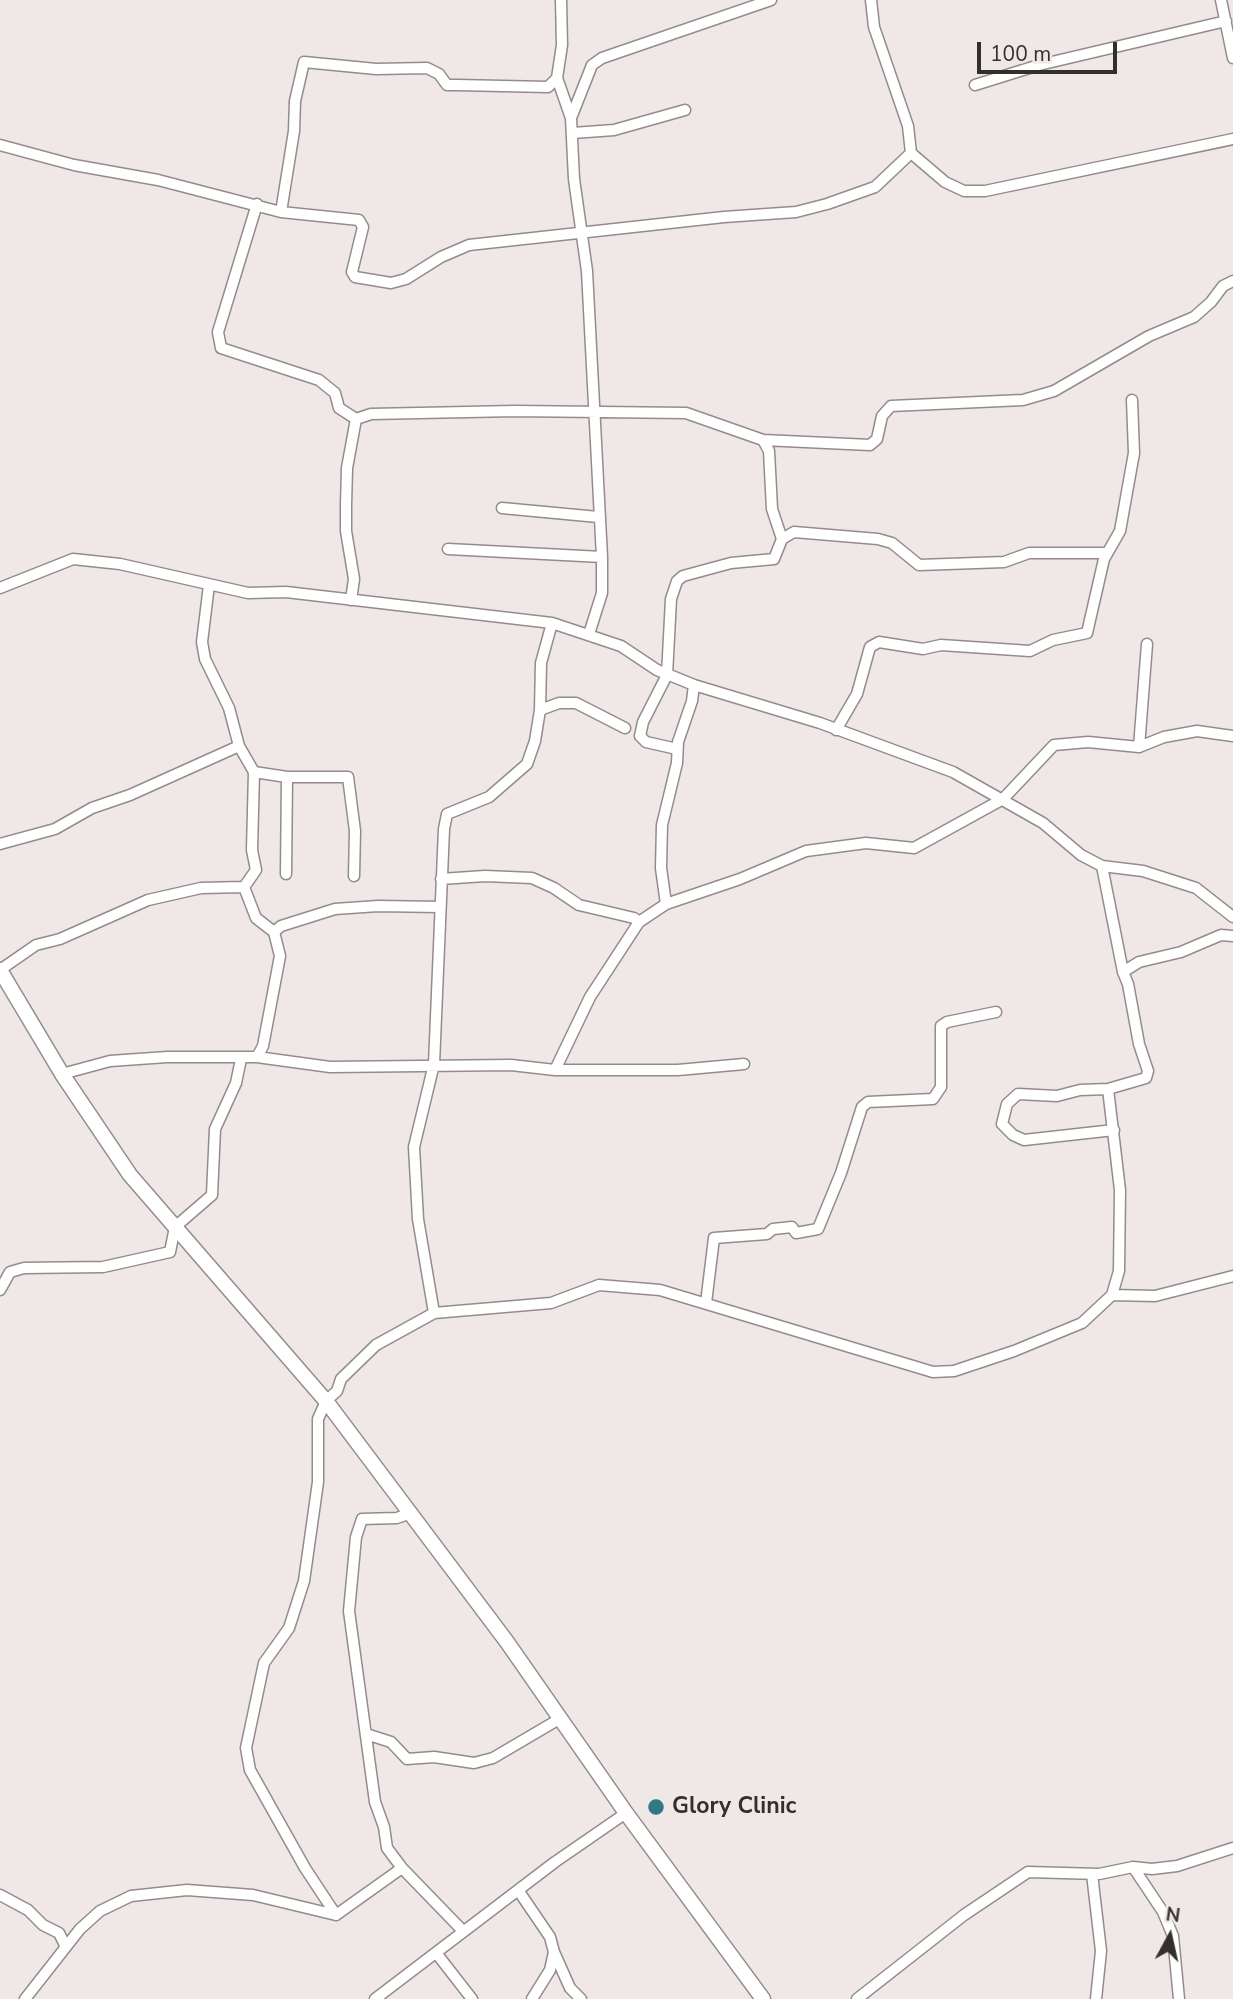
<!DOCTYPE html>
<style>
body{margin:0}
#map{position:relative;width:1233px;height:1999px;overflow:hidden;background:#f0e8e6;font-family:"Nunito Sans",sans-serif}
canvas{display:block}
.north{position:absolute;left:1135px;top:1901px;width:70px;height:70px;-webkit-text-stroke:5px #f0e8e6;paint-order:stroke;rotate:8deg;font-size:19px;font-weight:700;line-height:28px;text-align:center;color:#322f2e}
.north::after{content:'';display:block;margin:auto;width:24px;height:32px;background:#322f2e;clip-path:polygon(50% 0,100% 100%,50% 72%,0 100%)}
.scale{position:absolute;left:977px;top:42px;width:140px;height:32px;box-sizing:border-box;border:4px solid #322f2e;border-top:0;padding-left:9px;font-size:21px;line-height:24px;white-space:nowrap;color:#322f2e;-webkit-text-stroke:5px #f0e8e6;paint-order:stroke}
</style>
<div id="map">
<canvas width="1233" height="1999"></canvas>
<div class="north">N</div>
<div class="scale">100 m</div>
</div>
<script>
const g = document.querySelector('canvas').getContext('2d');
g.lineJoin = 'round';
function toPath(rows) {
  const path = new Path2D();
  for (const r of rows) {
    path.moveTo(r[0], r[1]);
    for (let i = 2; i < r.length; i += 2) path.lineTo(r[i], r[i + 1]);
  }
  return path;
}
function stroke(path, color, width, dash) {
  g.strokeStyle = color;
  g.lineWidth = width;
  g.lineCap = dash ? 'butt' : 'round';
  g.setLineDash(dash || []);
  g.stroke(path);
}
function write(font, color, halo, rows, align = 'center') {
  g.font = font + ' "Nunito Sans",sans-serif';
  g.lineWidth = 7;
  g.setLineDash([]);
  g.textBaseline = 'middle';
  g.strokeStyle = halo;
  g.fillStyle = color;
  for (const [text, x, y, turn = 0] of rows) {
    g.save();
    g.translate(x, y);
    g.rotate((+turn || 0) * Math.PI / 180);
    g.textAlign = isNaN(turn) ? turn : align;
    if (halo) g.strokeText(text, 0, 0);
    g.fillText(text, 0, 0);
    g.restore();
  }
}
const street = toPath([
 [561,0,562,45,557,78,571,118,574,179,587,271,602,557,602,593,589,634],
 [871,0,874,27,908,126,911,153,945,182,964,191,985,191,1233,139],
 [1221,0,1233,58],
 [975,85,1039,65,1226,21],
 [571,118,592,65,602,58,771,0],
 [573,133,614,130,685,110],
 [0,145,74,165,158,180,281,212,359,220,363,227,352,272,355,277,391,283,406,279,441,257,469,245,724,217,796,212,827,204,875,187,911,153],
 [257,204,218,332,221,348,319,380,335,393,339,408,356,419,371,414,515,411,686,413,763,440,769,451,772,509,782,539],
 [281,212,294,131,295,101,304,62,376,69,427,68,439,74,447,85,457,85,548,87,557,78],
 [763,440,870,445,877,439,882,416,891,406,1023,400,1054,391,1149,336,1194,317,1211,302,1223,286,1233,281],
 [502,508,598,517],
 [448,549,602,557],
 [209,585,202,642,205,659,229,708,239,746,254,772,287,777,286,874],
 [0,588,73,559,120,564,248,593,286,592,552,623,621,646,657,670,694,685,820,723,953,772,1043,823,1081,855,1102,866,1143,871,1196,888,1233,917],
 [351,600,354,579,346,531,346,505,347,468,356,419],
 [540,710,559,703,576,703,625,728],
 [836,730,857,694,870,647,879,642,923,649,941,645,1030,651,1053,640,1087,633,1104,559,1120,531,1134,453,1132,400],
 [1139,747,1147,644],
 [677,749,646,742,640,736,643,722,667,675,671,599,677,581,683,576,731,563,774,559,782,539,794,532,878,539,892,543,919,565,1004,562,1029,553,1107,553],
 [287,777,348,777,355,831,354,876],
 [0,844,55,829,92,808,130,795,239,746],
 [1102,866,1123,972],
 [441,879,485,876,532,878,554,888,579,905,634,918,639,922,666,904,740,879,806,851,866,843,914,848,1003,799,1054,745,1088,742,1139,747,1164,737,1197,731,1233,736],
 [244,887,256,870,252,850,254,772],
 [666,904,661,868,662,825,677,763,678,742,692,701,694,685],
 [0,970,36,945,60,939,148,900,201,888,244,887,256,918,274,932],
 [257,1057,263,1046,280,956,274,932,281,926,335,909,378,906,440,907],
 [555,1070,590,997,639,922],
 [62,1074,110,1061,167,1057,257,1057,330,1067,511,1065,555,1070,678,1070,744,1064],
 [1108,1089,1080,1090,1057,1096,1018,1094,1007,1104,1002,1124,1013,1135,1024,1140,1114,1130],
 [0,1290,10,1272,24,1268,103,1267,170,1252,175,1227,212,1195,215,1129,236,1083,241,1059],
 [1112,1295,1155,1296,1233,1276],
 [706,1303,714,1238,767,1234,773,1229,792,1227,796,1233,818,1229,841,1173,862,1107,868,1102,933,1099,941,1087,941,1026,947,1022,996,1012],
 [434,1313,418,1219,414,1147,434,1064,444,829,447,814,489,797,527,764,535,741,540,710,541,663,552,623],
 [366,1734,391,1742,407,1759,434,1757,474,1763,493,1758,561,1718],
 [1133,1867,1163,1912,1173,1936,1179,1999],
 [402,1868,387,1848,384,1827,375,1802,349,1611,356,1537,362,1519,397,1518,408,1514],
 [1092,1874,1101,1951,1096,1999],
 [518,1890,550,1937,554,1952,550,1970,532,1999],
 [0,1895,28,1910,43,1925,59,1933,65,1945],
 [336,1915,305,1868,250,1770,246,1748,264,1663,289,1628,304,1581,318,1482,318,1419,326,1401,337,1391,341,1379,376,1345,434,1313,551,1303,599,1285,660,1290,933,1372,954,1371,1014,1351,1082,1323,1112,1295,1119,1271,1120,1190,1108,1089,1146,1078,1148,1071,1139,1044,1128,984,1123,972,1139,962,1181,952,1221,935,1233,936],
 [554,1952,570,1988,581,1999],
 [437,1954,472,1999],
 [25,1999,80,1929,100,1911,131,1896,187,1890,253,1895,336,1915,402,1868,463,1931],
 [375,1999,555,1862,626,1813],
 [857,1999,964,1915,1028,1872,1099,1874,1133,1867,1152,1869,1177,1866,1233,1848]
]);
const secondary = toPath([
 [0,970,62,1074,130,1175,326,1401,507,1642,626,1813,763,1999]
]);
stroke(street, '#948c8a', 13);
stroke(secondary, '#948c8a', 17);
stroke(street, '#fff', 10);
stroke(secondary, '#fff', 14);
for (const [x, y, r, color] of [
 [656,1807,9,"#307882"]
]) {
  const dot = new Path2D();
  dot.arc(x, y, r, 0, 2 * Math.PI);
  g.fillStyle = color;
  g.fill(dot);
  stroke(dot, '#f0e8e6', 2.5);
}
write('bold 23px', '#322f2e', '#f0e8e6', [
 ["Glory Clinic",672,1807]
], 'left');
</script>
